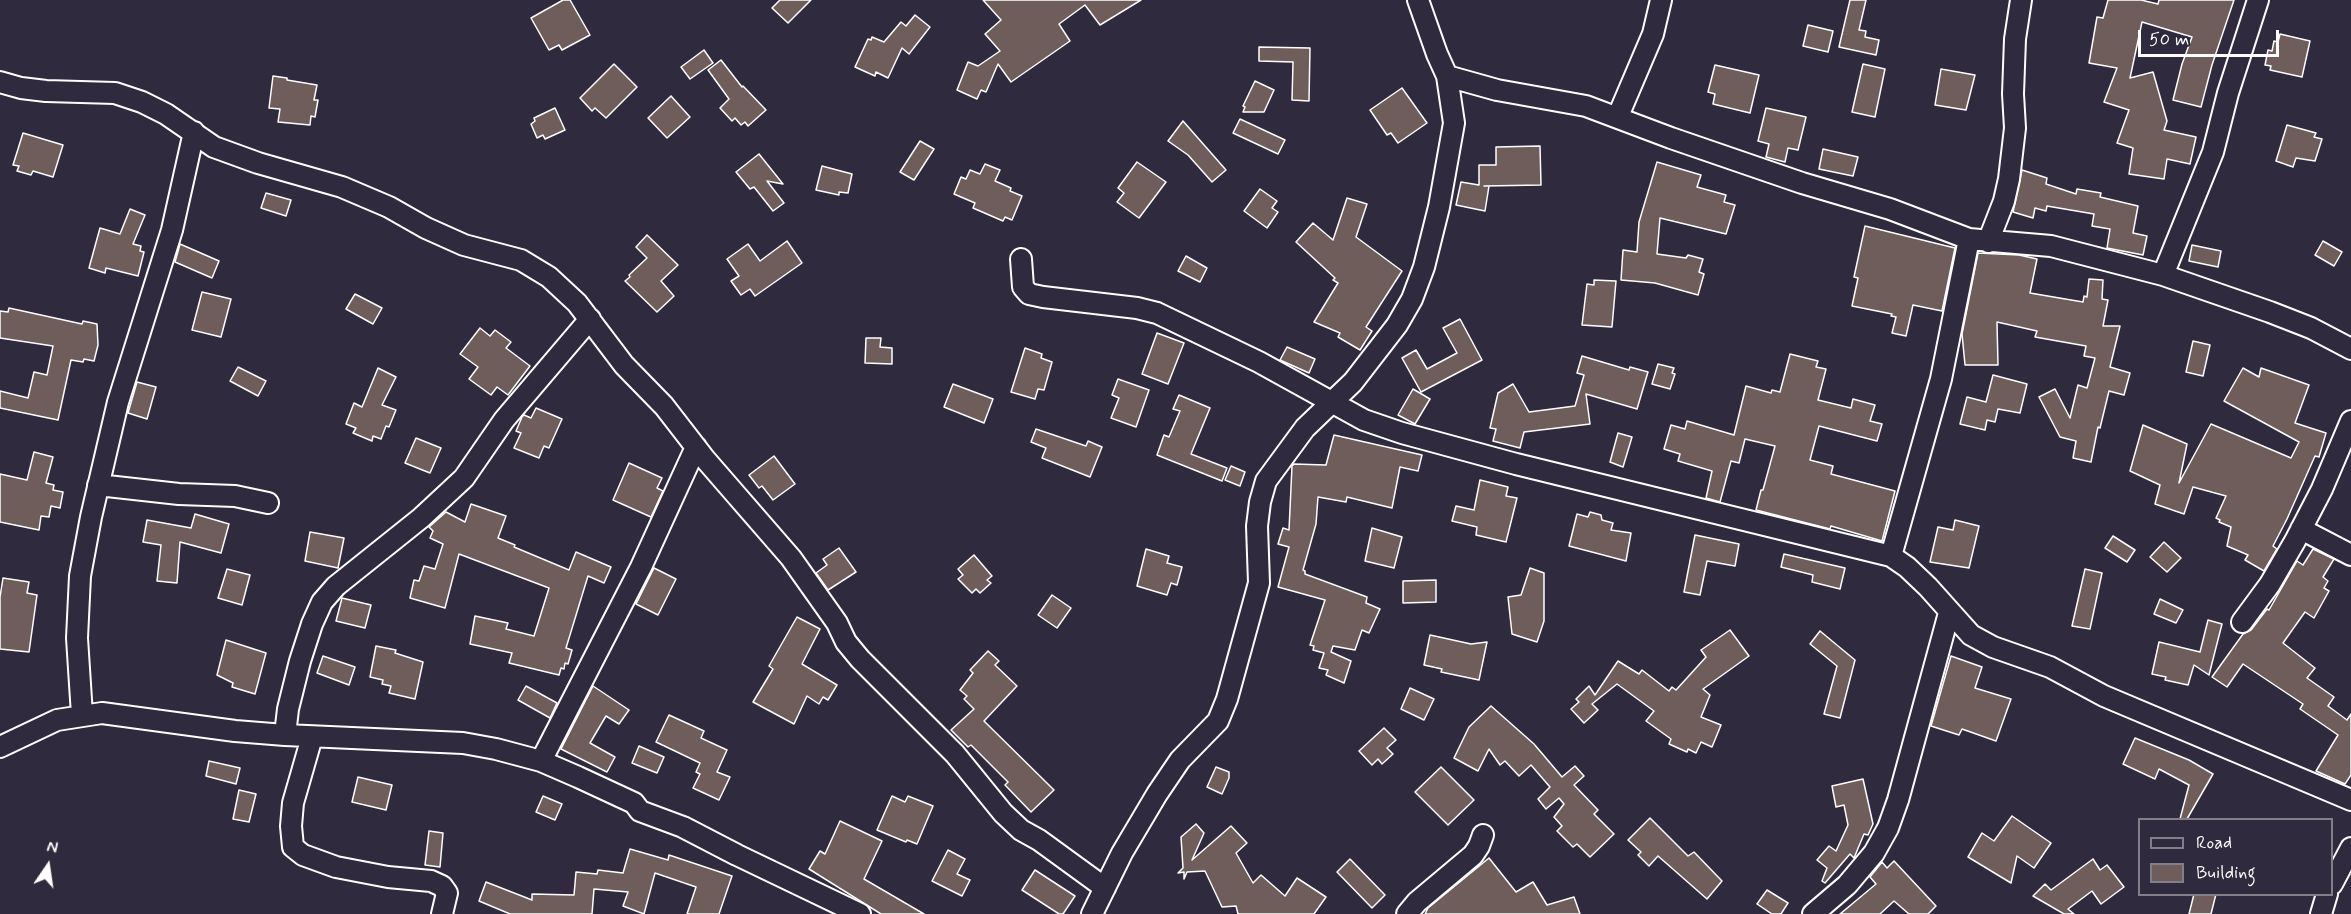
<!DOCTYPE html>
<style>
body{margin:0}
#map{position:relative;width:2351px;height:914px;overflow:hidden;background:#2f2a3d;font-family:Mynerve,sans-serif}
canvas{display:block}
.legend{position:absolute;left:2138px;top:818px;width:195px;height:78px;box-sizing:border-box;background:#2f2a3d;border:2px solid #827f8b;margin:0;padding:8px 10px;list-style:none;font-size:18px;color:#fff}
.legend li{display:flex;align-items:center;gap:12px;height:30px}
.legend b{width:30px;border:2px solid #827f8b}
.north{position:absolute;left:18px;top:836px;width:60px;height:60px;-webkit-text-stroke:4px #2f2a3d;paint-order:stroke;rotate:13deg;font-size:16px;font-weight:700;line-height:24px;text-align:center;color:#fff}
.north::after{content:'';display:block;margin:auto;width:21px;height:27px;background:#fff;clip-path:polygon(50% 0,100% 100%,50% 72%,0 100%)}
.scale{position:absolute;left:2138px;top:30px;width:141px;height:27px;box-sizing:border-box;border:3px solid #fff;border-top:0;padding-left:8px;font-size:18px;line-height:21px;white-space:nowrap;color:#fff;-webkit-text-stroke:4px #2f2a3d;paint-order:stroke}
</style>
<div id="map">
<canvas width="2351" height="914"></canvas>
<ul class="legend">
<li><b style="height:8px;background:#2f2a3d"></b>Road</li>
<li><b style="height:16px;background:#6f5d5c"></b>Building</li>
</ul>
<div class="north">N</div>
<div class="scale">50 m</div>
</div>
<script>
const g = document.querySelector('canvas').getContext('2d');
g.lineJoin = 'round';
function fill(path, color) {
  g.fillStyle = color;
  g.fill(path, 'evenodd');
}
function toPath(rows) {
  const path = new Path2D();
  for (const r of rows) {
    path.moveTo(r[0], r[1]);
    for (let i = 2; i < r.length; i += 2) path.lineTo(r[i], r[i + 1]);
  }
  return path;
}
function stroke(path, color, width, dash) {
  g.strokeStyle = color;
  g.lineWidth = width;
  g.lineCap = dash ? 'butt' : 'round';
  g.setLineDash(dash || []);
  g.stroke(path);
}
const building = toPath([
 [563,0,570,0,590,35,562,50,559,45,549,50,531,18,563,0],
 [780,0,811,0,788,23,772,8,780,0],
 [983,0,1141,0,1100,25,1085,5,1059,24,1070,41,1011,82,998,64,986,92,981,90,977,99,957,90,968,62,978,66,1000,51,985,34,1001,20,983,0],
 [1850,0,1866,0,1859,30,1866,31,1865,37,1879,40,1876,55,1839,47,1850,0],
 [2108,0,2141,0,2158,4,2159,0,2234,0,2212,65,2201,107,2173,100,2182,64,2192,37,2142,22,2130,78,2153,72,2167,121,2164,130,2196,137,2190,164,2167,159,2164,179,2129,174,2133,148,2117,143,2129,110,2104,102,2117,68,2089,63,2097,17,2103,18,2108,0],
 [915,15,930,27,909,54,902,48,888,78,876,72,875,76,855,67,868,39,871,40,872,37,884,42,901,22,906,26,915,15],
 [1808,25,1833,31,1828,52,1803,46,1808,25],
 [2280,34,2310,41,2302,77,2270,70,2271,66,2265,65,2268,50,2272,51,2274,41,2278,42,2280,34],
 [1259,47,1310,48,1309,101,1292,100,1293,62,1259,61,1259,47],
 [704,50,713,63,690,79,681,67,704,50],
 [721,60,742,87,743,86,766,110,748,126,745,122,741,125,735,118,732,121,720,108,729,99,708,70,721,60],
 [614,64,637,87,606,118,595,108,592,111,580,98,614,64],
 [1863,64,1885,69,1875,117,1852,112,1863,64],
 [1715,65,1759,75,1750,113,1713,104,1715,94,1708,92,1715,65],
 [1941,69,1975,75,1966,110,1935,105,1941,69],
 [273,76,287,78,287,80,317,85,314,100,318,100,315,117,311,116,310,125,278,122,280,109,269,108,273,76],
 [1255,81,1274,90,1264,112,1243,112,1245,107,1243,106,1255,81],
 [1402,88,1427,123,1398,143,1391,133,1387,135,1370,110,1402,88],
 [671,96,690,117,667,138,648,118,671,96],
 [555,108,565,130,545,139,543,135,537,138,531,124,535,121,534,118,555,108],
 [1766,108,1806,117,1798,150,1788,148,1785,162,1766,157,1769,144,1758,141,1766,108],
 [1240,119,1285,140,1278,154,1233,133,1240,119],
 [1183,121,1226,170,1212,182,1188,155,1168,141,1183,121],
 [2287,125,2316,133,2314,137,2322,139,2315,161,2296,158,2293,167,2276,161,2287,125],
 [23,133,63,145,53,177,33,171,31,175,17,171,19,166,13,165,23,133],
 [920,141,934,149,914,180,900,172,920,141],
 [1540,146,1541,185,1484,186,1489,186,1485,211,1456,205,1461,182,1479,185,1479,165,1496,165,1496,147,1540,146],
 [1823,149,1858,157,1853,176,1819,169,1823,149],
 [759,154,783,184,767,181,784,203,773,211,754,187,750,189,736,172,759,154],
 [1137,162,1166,182,1139,218,1117,202,1124,193,1118,188,1137,162],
 [1657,162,1701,175,1697,187,1726,195,1724,202,1735,205,1726,234,1660,218,1657,254,1686,258,1688,255,1703,259,1699,272,1704,274,1698,295,1655,283,1621,280,1623,250,1637,252,1639,222,1657,162],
 [985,164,1000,170,995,181,1011,188,1010,191,1022,196,1012,220,1005,217,1003,221,973,208,975,203,954,194,961,177,966,179,970,170,980,174,985,164],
 [822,166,852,174,848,193,839,192,839,195,816,190,822,166],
 [2022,170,2047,178,2046,184,2076,194,2077,189,2101,193,2100,197,2138,206,2133,233,2147,236,2143,255,2107,248,2110,229,2092,226,2094,214,2047,206,2046,211,2035,208,2033,218,2013,212,2022,170],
 [1260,189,1277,201,1272,208,1278,212,1267,228,1244,211,1260,189],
 [266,193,291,200,286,216,261,208,266,193],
 [1347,198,1367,204,1356,237,1402,271,1366,327,1372,331,1360,350,1338,337,1340,333,1314,322,1338,283,1333,280,1335,278,1296,242,1313,223,1333,240,1347,198],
 [130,209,145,215,133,244,141,246,140,251,144,252,138,276,106,268,105,273,89,268,100,228,120,234,130,209],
 [1865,226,1955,248,1942,311,1913,305,1906,336,1892,333,1896,317,1891,316,1892,314,1852,306,1858,278,1854,277,1865,226],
 [647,235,678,265,661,281,674,296,657,312,625,281,630,277,629,275,647,258,636,247,647,235],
 [787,241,802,263,755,296,750,289,741,295,731,281,739,276,727,259,748,244,760,261,787,241],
 [2323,241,2342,252,2334,266,2315,255,2323,241],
 [180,244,219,261,212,278,175,262,180,244],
 [2192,245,2221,251,2218,267,2189,261,2192,245],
 [1978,253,2019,255,2037,259,2030,293,2083,302,2084,296,2087,297,2089,279,2103,280,2102,299,2108,300,2103,326,2120,326,2110,367,2130,373,2124,395,2109,391,2100,428,2098,427,2091,462,2073,458,2076,441,2060,437,2039,397,2055,389,2070,418,2078,385,2087,388,2095,358,2084,356,2086,346,2035,337,2037,331,1997,322,1998,365,1965,365,1962,334,1978,253],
 [1186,256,1207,268,1200,282,1178,271,1186,256],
 [1594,280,1616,281,1612,327,1582,325,1587,284,1594,285,1594,280],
 [202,292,231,299,221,337,192,330,202,292],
 [355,294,382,308,373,324,346,309,355,294],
 [9,308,82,324,83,321,97,324,98,345,94,361,84,359,83,362,71,360,58,420,0,408,0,391,28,398,34,372,47,375,53,346,0,338,0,311,8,312,9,308],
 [1460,319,1482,360,1421,392,1402,358,1416,350,1427,369,1457,353,1443,328,1460,319],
 [480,328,490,336,495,330,511,342,506,348,530,366,508,395,497,387,491,395,469,379,478,367,460,354,480,328],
 [1157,333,1184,343,1168,384,1142,374,1157,333],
 [866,338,881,338,880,347,892,348,892,364,865,363,866,338],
 [2193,341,2210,345,2203,376,2186,372,2193,341],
 [1287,347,1315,359,1309,373,1280,360,1287,347],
 [1025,348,1042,354,1041,358,1052,362,1044,390,1038,389,1035,399,1011,392,1025,348],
 [1790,354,1818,361,1816,367,1826,369,1818,400,1851,408,1853,399,1875,405,1870,421,1882,424,1877,441,1819,426,1810,460,1833,466,1831,474,1895,491,1882,541,1831,526,1830,529,1756,510,1761,490,1763,490,1775,446,1745,439,1739,463,1731,461,1720,502,1706,498,1712,471,1678,461,1680,454,1664,449,1671,425,1685,429,1687,421,1734,435,1746,386,1771,393,1772,390,1780,392,1790,354],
 [1582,356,1629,370,1630,367,1648,372,1637,409,1586,394,1590,424,1524,432,1520,448,1493,441,1496,429,1490,428,1498,393,1513,384,1529,412,1575,406,1584,375,1577,373,1582,356],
 [1658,364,1674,368,1672,373,1675,374,1670,389,1652,384,1658,364],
 [238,367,266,381,258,396,230,381,238,367],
 [378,368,396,377,382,405,396,410,389,427,386,426,381,439,373,436,372,441,353,433,356,428,346,424,354,403,362,407,378,368],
 [2243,368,2259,377,2261,368,2309,385,2295,423,2326,433,2319,457,2315,456,2287,519,2273,546,2277,549,2264,571,2245,560,2248,555,2227,546,2231,527,2219,522,2220,520,2216,518,2226,496,2193,487,2184,514,2155,504,2160,485,2130,471,2143,425,2187,444,2179,483,2211,424,2291,458,2299,442,2224,401,2243,368],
 [1993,375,2027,384,2020,413,1998,409,1995,422,1987,420,1985,430,1960,424,1967,397,1986,402,1993,375],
 [1118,379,1149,390,1136,427,1111,418,1119,398,1112,395,1118,379],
 [137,382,156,387,147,419,128,413,137,382],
 [953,384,993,399,984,423,944,407,953,384],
 [1413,389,1430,399,1415,424,1398,415,1413,389],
 [1179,395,1210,408,1191,454,1227,468,1222,481,1157,455,1164,435,1169,437,1180,411,1173,409,1179,395],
 [536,408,562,419,549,448,544,446,539,458,514,448,521,433,516,431,522,417,524,415,531,418,536,408],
 [1036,429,1086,446,1088,441,1102,447,1090,477,1042,458,1046,448,1031,442,1036,429],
 [1618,433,1632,437,1623,467,1610,462,1618,433],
 [1334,435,1422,455,1418,471,1400,467,1392,508,1347,497,1346,502,1318,497,1316,524,1303,570,1305,571,1305,574,1367,597,1366,603,1380,609,1369,633,1362,630,1355,650,1333,646,1331,652,1351,661,1344,683,1326,675,1328,670,1319,668,1324,653,1313,650,1314,646,1310,645,1325,600,1278,587,1289,547,1278,544,1283,528,1289,530,1292,466,1294,464,1326,465,1334,435],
 [416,438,441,448,430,473,405,463,416,438],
 [34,452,53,457,46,483,54,485,53,490,63,492,60,508,51,506,49,517,41,516,39,530,0,522,0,474,27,480,34,452],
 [774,456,795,484,773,500,762,486,759,488,749,475,774,456],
 [629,463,662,478,657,488,663,491,651,517,613,500,629,463],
 [1231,466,1245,472,1240,486,1225,480,1231,466],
 [1480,480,1508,487,1506,496,1517,498,1506,542,1476,535,1477,527,1452,521,1456,506,1474,510,1480,480],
 [471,504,506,516,498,538,515,545,514,547,569,570,576,552,611,567,604,583,588,576,566,648,572,650,568,664,565,663,564,669,561,668,559,675,509,663,512,653,470,644,475,616,508,623,506,629,534,636,549,588,459,554,445,608,410,598,414,580,419,581,424,566,435,569,443,544,430,538,433,531,429,527,446,512,465,522,471,504],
 [1590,512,1601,515,1602,520,1613,523,1611,530,1631,533,1626,561,1569,546,1577,514,1588,517,1590,512],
 [195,514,229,524,221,553,180,542,177,583,157,581,161,545,143,542,147,520,191,528,195,514],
 [1955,520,1979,526,1969,568,1930,562,1938,527,1953,530,1955,520],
 [1372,528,1402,537,1394,568,1365,561,1372,528],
 [310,532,344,538,338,568,305,561,310,532],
 [1695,535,1739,544,1735,566,1707,561,1700,595,1684,592,1695,535],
 [2113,536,2135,550,2127,562,2105,548,2113,536],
 [2164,542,2181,558,2167,572,2150,557,2164,542],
 [839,548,856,572,828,590,816,573,827,565,823,559,839,548],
 [1146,549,1169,556,1167,563,1182,567,1177,585,1171,583,1167,595,1137,586,1146,549],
 [2313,549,2334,559,2323,577,2328,581,2324,588,2329,591,2314,618,2305,612,2283,643,2315,668,2307,678,2334,697,2328,706,2347,720,2351,714,2351,775,2345,784,2316,771,2338,735,2300,709,2303,704,2243,664,2227,687,2212,677,2243,634,2251,630,2267,609,2269,610,2297,561,2303,565,2313,549],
 [1784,554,1845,568,1840,589,1812,582,1813,575,1781,567,1784,554],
 [974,555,992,576,987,580,991,583,980,593,976,589,972,593,958,579,963,575,958,569,974,555],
 [654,568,676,579,658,615,636,604,654,568],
 [1530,568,1544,573,1544,621,1537,642,1512,634,1508,597,1521,595,1530,568],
 [227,569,250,575,242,605,218,598,227,569],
 [2085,569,2102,573,2090,629,2072,626,2085,569],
 [3,578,29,582,27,593,37,595,29,652,0,649,0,597,3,578],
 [1436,580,1436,602,1403,603,1403,581,1436,580],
 [1052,595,1071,608,1057,628,1038,615,1052,595],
 [342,598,371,605,365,628,336,621,342,598],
 [2160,599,2183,610,2176,623,2154,614,2160,599],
 [797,617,820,629,802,664,837,685,828,700,823,697,819,704,807,696,794,724,753,702,773,669,769,666,797,617],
 [2208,620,2222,624,2209,675,2194,665,2188,685,2165,680,2166,677,2152,674,2159,642,2200,652,2208,620],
 [1730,630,1749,656,1703,689,1710,695,1701,717,1721,725,1712,747,1701,742,1696,753,1688,749,1687,752,1669,744,1671,739,1646,721,1654,711,1617,684,1592,704,1598,710,1584,723,1571,709,1579,702,1576,699,1589,686,1595,695,1618,661,1639,674,1642,670,1669,691,1672,687,1676,690,1706,657,1701,650,1730,630],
 [1820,631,1855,660,1840,718,1824,714,1837,666,1810,644,1820,631],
 [1430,635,1471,644,1487,642,1479,680,1441,672,1442,669,1424,665,1430,635],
 [226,640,266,653,255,694,232,687,233,683,217,675,226,640],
 [376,646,396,650,395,653,423,662,415,699,389,693,391,686,382,684,383,680,370,677,376,646],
 [988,651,999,661,995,665,1017,686,984,721,1054,790,1031,812,1005,785,1008,782,971,745,968,747,951,730,974,709,964,699,967,696,960,690,973,673,970,670,988,651],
 [323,656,355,667,349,685,317,673,323,656],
 [1951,656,1982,667,1975,688,2011,699,1996,741,1962,729,1959,735,1931,726,1951,656],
 [526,686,557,703,550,718,518,700,526,686],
 [593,686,629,710,619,724,606,716,590,743,615,757,607,772,561,749,593,686],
 [1410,688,1434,699,1424,720,1401,709,1410,688],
 [1491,706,1534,744,1562,777,1575,766,1584,776,1574,785,1598,810,1594,814,1614,834,1590,857,1577,844,1573,847,1557,831,1562,826,1554,817,1564,804,1559,798,1546,809,1538,799,1550,787,1531,765,1519,776,1505,761,1500,765,1489,749,1478,771,1454,758,1469,727,1491,706],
 [669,715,704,731,701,738,727,750,717,772,730,777,719,800,693,788,700,774,696,772,700,763,656,742,669,715],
 [1384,728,1396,740,1387,748,1393,754,1382,764,1378,759,1372,765,1359,751,1384,728],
 [2135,738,2189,760,2213,774,2187,819,2180,819,2189,785,2159,769,2155,779,2123,764,2135,738],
 [639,746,664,757,657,773,632,763,639,746],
 [209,761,240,768,236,784,206,776,209,761],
 [1216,767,1229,772,1229,778,1222,794,1207,787,1216,767],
 [1441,767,1474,800,1448,825,1415,792,1441,767],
 [358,777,392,785,386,810,352,802,358,777],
 [1863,779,1873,824,1868,835,1864,834,1854,858,1850,854,1825,883,1822,881,1827,868,1817,860,1829,846,1836,851,1848,825,1844,805,1836,807,1832,786,1863,779],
 [239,790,256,794,249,822,233,819,239,790],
 [543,796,562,804,555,820,536,812,543,796],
 [892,796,905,802,908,796,933,806,917,844,907,840,906,842,877,830,892,796],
 [2012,816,2051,843,2034,868,2017,856,2011,883,1968,857,1982,833,1994,841,2012,816],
 [1650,818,1688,856,1694,852,1722,881,1707,899,1658,856,1649,866,1638,855,1641,852,1628,840,1650,818],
 [840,821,882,841,864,879,924,914,881,914,809,869,820,851,825,854,840,821],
 [1196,824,1204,833,1192,860,1231,826,1247,843,1236,853,1253,883,1261,875,1285,896,1297,878,1326,897,1314,914,1238,914,1236,906,1222,907,1205,871,1187,872,1184,879,1184,872,1178,873,1183,868,1181,837,1196,824],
 [429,831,443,833,440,867,425,865,429,831],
 [630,849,668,860,669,855,732,876,719,914,687,914,696,887,655,873,644,914,623,906,628,892,594,889,592,914,510,914,479,901,486,882,532,900,532,894,574,895,576,872,597,874,598,870,623,873,630,849],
 [948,850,965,859,957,874,970,880,962,896,932,881,948,850],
 [1489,858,1516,892,1533,882,1547,905,1574,897,1580,914,1425,914,1428,908,1489,858],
 [1350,859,1385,895,1372,908,1337,872,1350,859],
 [2093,859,2100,870,2107,865,2124,887,2101,904,2092,891,2068,909,2074,914,2064,914,2033,896,2045,884,2051,890,2093,859],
 [1894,861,1936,906,1928,914,1909,914,1894,901,1880,914,1840,914,1876,884,1870,877,1882,862,1887,868,1894,861],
 [1035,870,1075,896,1063,914,1059,914,1022,890,1035,870],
 [1767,890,1788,903,1781,914,1772,914,1757,904,1767,890],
 [2194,894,2216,894,2211,914,2189,914,2194,894]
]);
fill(building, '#6f5d5c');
stroke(building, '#fff', 1.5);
const minor = toPath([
 [1447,76,1497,90,1586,106,1671,138,1802,183,1890,209,1969,239,2051,246,2163,275,2270,312,2311,328,2351,349],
 [0,82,21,88,46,91,115,93,142,102,166,114,214,147,258,163,342,187,389,207,426,228,464,245,521,260,549,277,577,303,624,365,664,406,705,459,791,558,837,623,846,642,860,659,955,754,1003,813,1021,830,1039,840,1105,888],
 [1618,116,1653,34,1661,0],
 [1988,242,2004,201,2009,179,2015,128,2013,94,2015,39,2021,0],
 [1021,259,1023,287,1029,294,1043,297,1137,308,1157,313,1259,362,1364,420,1402,433,1516,464,1891,556,1907,567,1928,587,1971,635,1993,647,2050,667,2104,696,2351,800],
 [2163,275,2213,152,2228,93,2258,0],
 [98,485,179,494,235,496,268,503],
 [2301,529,2351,555],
 [1891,556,1941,379,1969,239],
 [2242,622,2270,584,2295,541,2322,489,2351,421],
 [82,715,77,638,80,576,91,517,118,402,172,230,194,132],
 [285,735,288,709,300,661,312,624,322,602,336,586,421,518,464,478,504,420,590,319],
 [312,737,293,803,291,826,293,847,303,855,336,867,388,877,431,881,442,886,447,893,442,914],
 [0,747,57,720,102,713,235,731,285,735,463,743,496,749,541,761,578,777,634,803,640,811,683,827,737,855,860,914],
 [541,761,641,567,696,447],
 [2332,884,2351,848],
 [1092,914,1122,853,1157,794,1180,760,1218,721,1227,699,1259,583,1257,526,1260,502,1266,481,1305,428,1353,382,1397,325,1412,299,1424,267,1439,207,1454,123,1447,76,1437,54,1418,0],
 [1407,914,1417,902,1473,855,1479,846,1483,835],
 [1813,914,1847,885,1874,853,1888,828,1898,800,1949,613],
 [2321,914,2327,894]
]);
stroke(minor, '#fff', 24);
stroke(minor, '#2f2a3d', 20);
</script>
